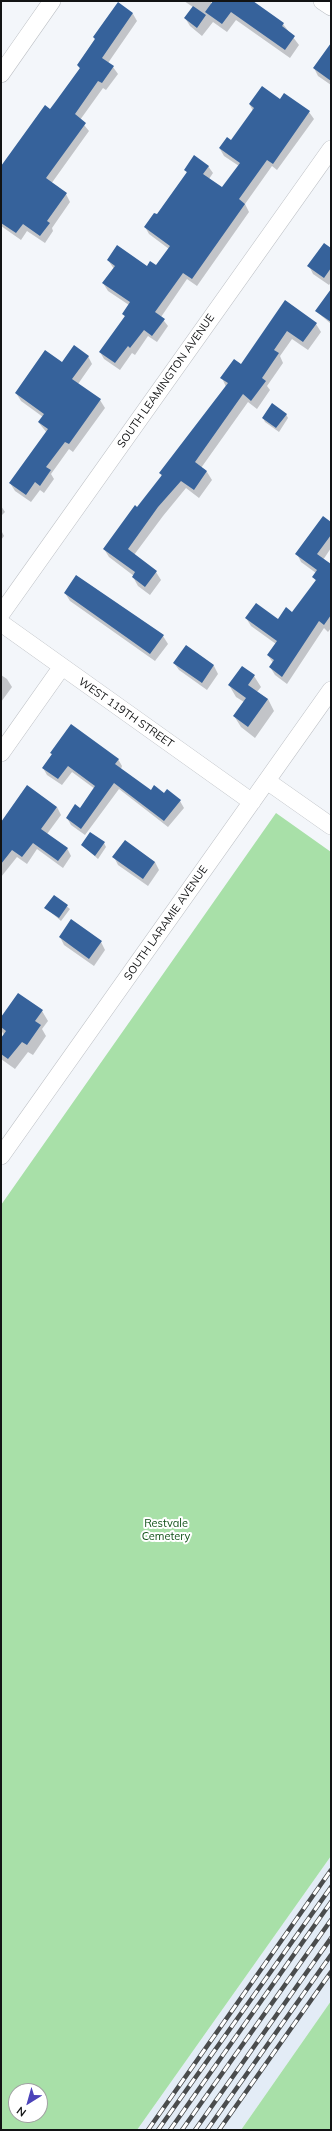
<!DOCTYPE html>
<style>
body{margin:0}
#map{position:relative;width:332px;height:2131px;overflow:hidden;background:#f3f6fa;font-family:Mulish,sans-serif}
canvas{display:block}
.frame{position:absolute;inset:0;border:2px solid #121314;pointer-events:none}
.north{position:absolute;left:8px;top:2083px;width:40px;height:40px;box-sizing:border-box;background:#fff;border:1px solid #a0a1a1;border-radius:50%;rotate:217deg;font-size:11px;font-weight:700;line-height:16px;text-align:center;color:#121314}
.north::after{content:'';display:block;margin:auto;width:14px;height:18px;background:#4c43b9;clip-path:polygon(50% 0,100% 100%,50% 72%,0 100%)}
</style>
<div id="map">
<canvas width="332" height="2131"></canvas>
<div class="frame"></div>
<div class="north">N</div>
</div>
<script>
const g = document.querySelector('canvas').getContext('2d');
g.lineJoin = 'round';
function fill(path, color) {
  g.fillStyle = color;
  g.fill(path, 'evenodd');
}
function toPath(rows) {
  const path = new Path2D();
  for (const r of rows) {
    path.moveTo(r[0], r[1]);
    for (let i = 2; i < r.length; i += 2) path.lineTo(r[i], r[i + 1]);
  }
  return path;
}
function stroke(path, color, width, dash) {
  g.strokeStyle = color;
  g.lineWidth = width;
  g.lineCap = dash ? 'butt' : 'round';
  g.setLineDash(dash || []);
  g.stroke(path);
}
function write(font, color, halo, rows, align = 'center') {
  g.font = font + ' Mulish,sans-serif';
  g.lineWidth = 4;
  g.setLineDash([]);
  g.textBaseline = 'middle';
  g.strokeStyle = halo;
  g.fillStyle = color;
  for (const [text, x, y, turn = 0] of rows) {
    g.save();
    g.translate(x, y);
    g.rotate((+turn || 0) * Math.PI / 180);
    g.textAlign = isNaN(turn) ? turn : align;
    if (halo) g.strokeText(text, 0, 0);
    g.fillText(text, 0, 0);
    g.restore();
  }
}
fill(toPath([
 [331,1856,331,2001,241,2130,137,2130]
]), '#e3ecf6');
fill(toPath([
 [276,813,331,852,331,1856,137,2130,1,2130,1,1205],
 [16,2091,40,2091,40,2115,16,2115],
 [331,2001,331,2130,241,2130]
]), '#a8e0a8');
fill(toPath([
 [184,1,211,1,211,5,214,1,251,1,283,24,299,45,290,58,236,20,227,32,213,22,202,36,190,26,185,18,193,7],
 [118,3,133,14,137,21,108,63,113,67,118,74,106,90,103,88,80,120,89,131,51,184,66,194,70,202,52,228,53,231,45,243,27,231,21,240,1,226,1,167,50,110,80,69,78,65],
 [331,53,331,85,318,76,314,68],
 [284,94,309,112,314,119,277,170,272,166,245,204,249,212,197,286,187,279,161,317,168,326,157,342,148,336,135,355,132,353,120,370,104,359,100,352,125,317,123,314,129,305,108,291,103,283,114,269,108,260,147,267,156,267,169,249,149,234,145,227,157,216,187,173,185,170,208,166,213,173,209,179,223,189,239,166,224,156,220,149,231,142,253,111,250,105,280,100],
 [331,249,331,282,329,285,313,274,309,266],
 [286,301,316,324,321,332,308,350,292,339,280,356,283,363,267,386,270,390,257,409,248,402,201,468,207,472,212,480,199,498,186,488,163,516,134,555,156,572,161,580,150,595,138,586,133,577,134,576,109,557,104,549,162,477,160,473,226,387,222,378,242,365],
 [331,301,331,324,316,311],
 [88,356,92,364,78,384,100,400,105,408,73,452,69,449,51,474,54,479,44,493,40,490,31,502,15,491,10,483,47,433,39,423,43,417,21,401,16,393,63,363],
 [286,414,288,418,279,432,265,422,263,418],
 [1,506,5,512,1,516],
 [331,523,331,548,323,560,331,565,331,628,328,632,324,628,287,684,275,675,270,667,273,663,268,655,276,644,251,626,246,618,278,620,293,613,316,581,313,577,316,573,301,562,297,554],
 [1,530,4,536,1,540],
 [65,593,163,636,168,644,155,661,70,601],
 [186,646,214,666,218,674,207,690,179,670,174,663],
 [242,667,254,676,261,687,257,692,268,699,274,711,255,738,241,727,234,716,244,702,236,697,229,685],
 [1,675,7,679,12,687,1,702],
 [51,753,118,759,122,766,121,769,151,791,180,801,184,808,168,827,119,789,85,835,71,825,67,818,80,809,95,789,72,772,62,785,47,775,43,768,52,755],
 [57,807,61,815,47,834,67,848,71,856,63,868,37,849,27,864,17,857,1,877,1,823],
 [125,841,155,862,159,870,148,886,118,865,114,857],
 [104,843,106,847,98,859,82,845],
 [54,896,70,909,61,921,46,908],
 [60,937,101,942,105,950,94,966,64,945],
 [42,1011,48,1021,42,1029,46,1036,33,1055,28,1052,15,1069,1,1059,1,1039,4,1035,1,1030,1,1019]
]), '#0003');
fill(toPath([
 [213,1,253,1,284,23,282,26,295,36,285,50,231,12,222,24,205,12],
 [118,2,133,13,102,58,114,66,102,83,98,81,75,114,86,123,46,178,67,193,47,221,50,223,40,236,23,224,16,233,1,223,1,166,45,105,50,109,56,101,80,68,77,65,95,39,93,37],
 [193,6,206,15,197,28,184,18],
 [331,43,331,81,313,68],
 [262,86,280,99,284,93,310,111,273,164,267,160,239,199,245,204,192,279,183,273,155,312,165,319,152,336,144,330,130,348,128,346,115,363,99,352,125,316,122,314,130,302,102,283,115,266,107,260,117,245,147,266,150,261,156,265,170,246,144,227,154,213,157,214,187,172,184,170,194,155,209,166,203,174,222,187,240,163,219,148,227,137,231,140,254,108,249,104],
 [324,243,331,248,331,268,324,278,307,266],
 [331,289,331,322,315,311],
 [285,300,317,323,303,342,287,331,274,350,279,353,262,378,266,381,251,401,243,394,195,462,207,471,194,490,181,481,158,507,128,549,157,571,145,587,132,577,135,572,103,549,135,505,137,507,162,475,159,473,228,383,220,378,234,359,241,364],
 [74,345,89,356,72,379,101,399,69,444,65,442,46,467,51,470,40,486,35,482,26,495,9,483,48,429,38,422,44,414,15,393,45,350,62,362],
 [272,403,287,414,276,428,262,418],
 [323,516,331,522,331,535,317,554,331,564,331,615,324,625,319,621,282,677,269,667,274,660,267,655,277,641,245,618,256,603,278,619,286,607,292,612,316,580,312,577,317,570,295,554],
 [76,575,164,635,150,654,64,593],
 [186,645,214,665,202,683,173,663],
 [242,666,255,675,248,685,268,699,248,727,233,716,246,698,228,685],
 [71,724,119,759,115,764,151,790,154,785,164,793,167,789,181,800,164,821,114,783,81,829,66,818,75,804,80,808,95,786,68,766,58,779,42,768,52,754,50,753],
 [27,785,57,807,41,829,68,848,58,861,33,843,22,857,12,850,1,864,1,822],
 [90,832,105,842,95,856,81,845],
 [125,840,155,862,143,879,112,857],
 [54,895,68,905,59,918,44,908],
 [71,919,102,941,89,959,59,937],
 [18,993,43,1010,35,1021,41,1025,27,1045,22,1042,8,1059,1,1054,1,1038,6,1031,1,1027,1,1017]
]), '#36629b');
const minor = toPath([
 [322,1,331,7],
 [1,74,52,1],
 [1,614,331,149],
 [1,623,252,802],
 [1,753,61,668],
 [267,781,331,826],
 [1,1156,331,690]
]);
stroke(minor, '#bdc0c5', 18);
stroke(minor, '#fff', 17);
const rail = toPath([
 [148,2130,331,1870],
 [158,2130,331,1887],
 [170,2130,331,1902],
 [182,2130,331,1920],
 [195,2130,331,1938],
 [207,2130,331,1955],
 [219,2130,331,1972]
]);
stroke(rail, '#4a4c4d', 4.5);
stroke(rail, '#fff', 3, [9]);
write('11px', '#121314', '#fff', [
 ["SOUTH LEAMINGTON AVENUE",166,381,-55],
 ["WEST 119TH STREET",126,713,35],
 ["SOUTH LARAMIE AVENUE",166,923,-55]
]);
write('11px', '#125119', '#fff', [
 ["Restvale",166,1524],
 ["Cemetery",166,1537]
]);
</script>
